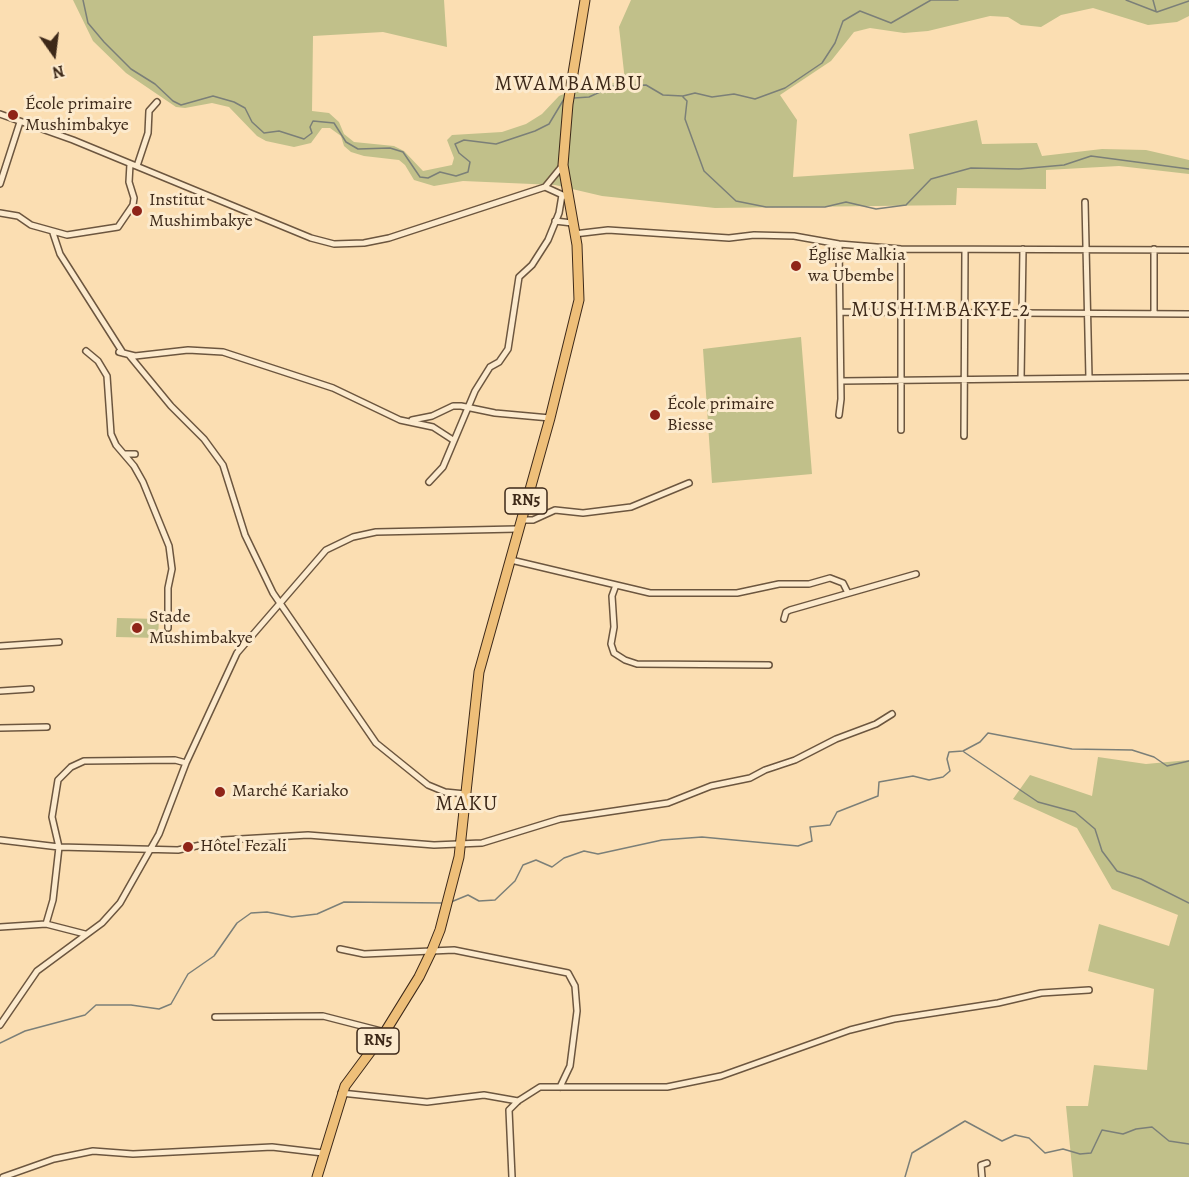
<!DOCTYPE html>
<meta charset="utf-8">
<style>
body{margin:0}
#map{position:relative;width:1189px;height:1177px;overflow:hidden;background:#fbdeb2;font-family:Alegreya,serif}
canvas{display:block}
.north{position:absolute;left:24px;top:24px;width:60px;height:60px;-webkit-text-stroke:4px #fceacd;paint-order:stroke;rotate:166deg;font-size:16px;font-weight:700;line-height:24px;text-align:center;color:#3d2919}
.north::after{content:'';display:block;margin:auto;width:21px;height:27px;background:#3d2919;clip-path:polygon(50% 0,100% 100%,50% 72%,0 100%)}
</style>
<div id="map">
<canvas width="1189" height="1177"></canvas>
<div class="north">N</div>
</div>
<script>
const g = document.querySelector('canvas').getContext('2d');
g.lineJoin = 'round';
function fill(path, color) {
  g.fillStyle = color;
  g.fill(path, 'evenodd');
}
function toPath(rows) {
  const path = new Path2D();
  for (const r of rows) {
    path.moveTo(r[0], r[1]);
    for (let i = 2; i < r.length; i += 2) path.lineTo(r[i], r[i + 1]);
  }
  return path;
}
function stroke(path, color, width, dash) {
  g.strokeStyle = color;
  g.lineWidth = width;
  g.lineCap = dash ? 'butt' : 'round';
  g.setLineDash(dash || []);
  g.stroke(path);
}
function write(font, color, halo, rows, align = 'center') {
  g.font = font + ' Alegreya,serif';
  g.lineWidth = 6;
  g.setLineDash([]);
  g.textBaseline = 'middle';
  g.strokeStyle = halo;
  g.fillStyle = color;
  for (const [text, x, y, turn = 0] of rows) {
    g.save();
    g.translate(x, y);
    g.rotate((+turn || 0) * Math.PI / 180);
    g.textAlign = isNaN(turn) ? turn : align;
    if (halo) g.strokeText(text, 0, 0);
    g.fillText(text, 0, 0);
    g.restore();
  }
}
fill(toPath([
 [73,0,444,0,447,47,383,32,313,36,312,111,329,113,339,122,344,134,354,142,394,146,404,151,423,171,452,165,454,158,447,140,452,135,502,132,526,124,542,114,559,96,576,89,625,81,619,27,631,0,1189,0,1189,16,1177,22,1148,25,1093,8,1061,15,1041,27,1021,25,1008,17,990,16,928,31,904,33,870,28,854,32,831,61,780,95,797,120,793,177,914,169,909,134,977,120,982,144,1037,143,1042,156,1102,149,1146,150,1189,160,1189,174,1119,166,1046,170,1046,189,957,188,956,205,715,208,602,196,555,185,463,181,434,186,414,180,405,165,399,160,364,156,351,152,344,146,341,136,330,128,322,128,311,143,294,147,266,141,257,136,229,107,212,103,185,108,176,107,126,73,93,41],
 [801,337,812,474,712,483,703,349],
 [117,618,159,619,158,638,116,637],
 [1098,757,1146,764,1189,760,1189,1177,1073,1177,1066,1106,1088,1106,1094,1065,1147,1070,1154,989,1088,971,1099,924,1169,946,1178,915,1112,889,1077,828,1013,799,1030,775,1092,796]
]), '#c1c08a');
stroke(toPath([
 [83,0,88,23,104,42,131,69,155,84,173,101,181,105,213,96,234,102,245,108,252,122,264,133,279,131,304,139,312,133,310,127,313,121,334,123,346,142,358,149,390,148,403,152,420,177,428,178,440,172,456,176,468,172,470,162,459,153,455,144,464,140,496,144,535,131,549,124,564,99],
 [1126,0,1157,12,1189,1],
 [1153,0,1156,11],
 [683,97,687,101,685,119,704,171,736,201,766,207,825,207,846,202,876,209,906,205,931,179,971,168,1019,169,1064,165,1091,156,1189,169],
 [574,98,589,97,613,86,646,85,663,95,683,96,695,93,712,97,734,94,755,99,785,88,822,63,835,43,843,21,860,11,891,23,931,0,958,0],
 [964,752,1038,802,1075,812,1095,829,1102,851,1117,871,1141,879,1189,903],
 [451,902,468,895,479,901,495,900,515,881,523,865,536,860,552,867,564,858,584,851,598,854,662,840,702,837,798,846,812,841,810,827,830,825,837,812,878,796,879,782,913,776,929,780,943,777,950,771,947,759,949,752,963,751,980,742,988,733,1072,749,1132,750,1154,757,1167,766,1189,761],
 [0,1043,25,1031,85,1015,96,1005,131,1005,159,1009,171,1004,188,974,214,956,237,923,251,913,267,912,292,917,317,914,344,902,444,903],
 [905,1177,912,1153,965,1121,1002,1141,1015,1135,1029,1138,1045,1153,1063,1149,1080,1154,1091,1153,1102,1130,1123,1134,1136,1129,1152,1127,1169,1141,1189,1144]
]), '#7b7f78', 1.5);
const street = toPath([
 [0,114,73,140,311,238,334,244,364,243,389,238,545,187,567,197],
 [137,166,148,133,149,111,157,102],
 [0,184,20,122],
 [545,187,563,165],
 [1085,202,1089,378],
 [0,213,18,216,31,225,67,235,118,227,133,205,134,198,129,182,130,164],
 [555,221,572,223],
 [53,233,60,254,123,353],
 [574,234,608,230,729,238,754,235,794,236,839,244,901,249,1189,250],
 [901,249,901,430],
 [841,312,1189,314],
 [1154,314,1154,249],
 [86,351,98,361,107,376,111,434,116,445,134,466,143,482,169,546,172,569,168,588,168,628],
 [119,352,135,356,188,350,223,352,333,388,400,420,433,427,453,440],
 [129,355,171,406,204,439,223,465,245,535,273,593,376,743,428,785,445,792,465,794],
 [1021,379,1023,249],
 [841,381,1189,377],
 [839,415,841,399,839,244],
 [412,420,432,416,453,406,461,406,495,413,550,418],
 [964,436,965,250],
 [124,454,135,454],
 [429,482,443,467,475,391,490,367,499,362,508,349,519,277,532,265,548,240,559,213,562,195],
 [521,520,533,520,555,510,583,513,631,507,689,483],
 [511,560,650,593,737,593,779,584,809,584,830,578,843,583,848,593],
 [616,585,612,596,614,627,611,644,614,653,625,660,637,664,769,665],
 [784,619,786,612,790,610,916,574],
 [0,646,59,642],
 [0,691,31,689],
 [0,728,47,727],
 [0,840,59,847,178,850,223,840,308,835,434,845,482,843,560,819,668,803,711,786,750,778,765,770,795,760,836,739,876,724,892,714],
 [46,924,53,900,59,847,52,817,58,780,71,767,84,761,175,760,186,763],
 [0,927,46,924,85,934],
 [340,949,364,954,454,950,568,973,575,986,577,1011,570,1066,560,1087],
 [215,1017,323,1016,385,1032],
 [0,1025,37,971,102,923,120,903,159,834,186,763,237,653,326,550,353,537,376,532,517,529],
 [341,1093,427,1102,484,1095,518,1101],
 [3,1177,54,1159,93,1151,133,1154,272,1147,323,1153],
 [512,1177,509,1110,518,1101,540,1087,667,1087,721,1076,850,1030,894,1019,998,1003,1041,993,1089,990],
 [982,1177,981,1165,987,1163]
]);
const highway = toPath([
 [317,1177,345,1086,385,1032,419,977,432,950,440,930,459,857,479,672,550,418,579,300,577,245,563,165,568,104,585,0]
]);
stroke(street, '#6c563f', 8);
stroke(highway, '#3d2919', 11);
stroke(street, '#fceacd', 5);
stroke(highway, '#eebf79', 9);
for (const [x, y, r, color] of [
 [13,115,6,"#8f2418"],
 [137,211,6,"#8f2418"],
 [796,266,6,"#8f2418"],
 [655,415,6,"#8f2418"],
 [137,628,6,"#8f2418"],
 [220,792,6,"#8f2418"],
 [188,847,6,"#8f2418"]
]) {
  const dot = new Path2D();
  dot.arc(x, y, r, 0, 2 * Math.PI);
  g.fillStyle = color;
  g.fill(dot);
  stroke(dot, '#fceacd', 2);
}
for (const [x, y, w] of [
 [526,501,42],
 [378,1041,42]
]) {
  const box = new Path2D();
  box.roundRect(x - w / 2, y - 13, w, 26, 4.5);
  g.fillStyle = '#fceacd';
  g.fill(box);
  stroke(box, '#3d2919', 1.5);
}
write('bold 16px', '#3d2919', null, [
 ["RN5",526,501],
 ["RN5",378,1041]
]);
write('18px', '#3d2919', '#fceacd', [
 ["École primaire",25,105],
 ["Mushimbakye",25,126],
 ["Institut",149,201],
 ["Mushimbakye",149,222],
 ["Église Malkia",808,256],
 ["wa Ubembe",808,277],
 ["École primaire",667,405],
 ["Biesse",667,426],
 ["Stade",149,618],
 ["Mushimbakye",149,639],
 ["Marché Kariako",232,792],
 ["Hôtel Fezali",200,847]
], 'left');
g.letterSpacing = '1.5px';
write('21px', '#3d2919', '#fceacd', [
 ["MWAMBAMBU",569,85],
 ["MUSHIMBAKYE 2",941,311],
 ["MAKU",467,805]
]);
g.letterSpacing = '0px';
</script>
